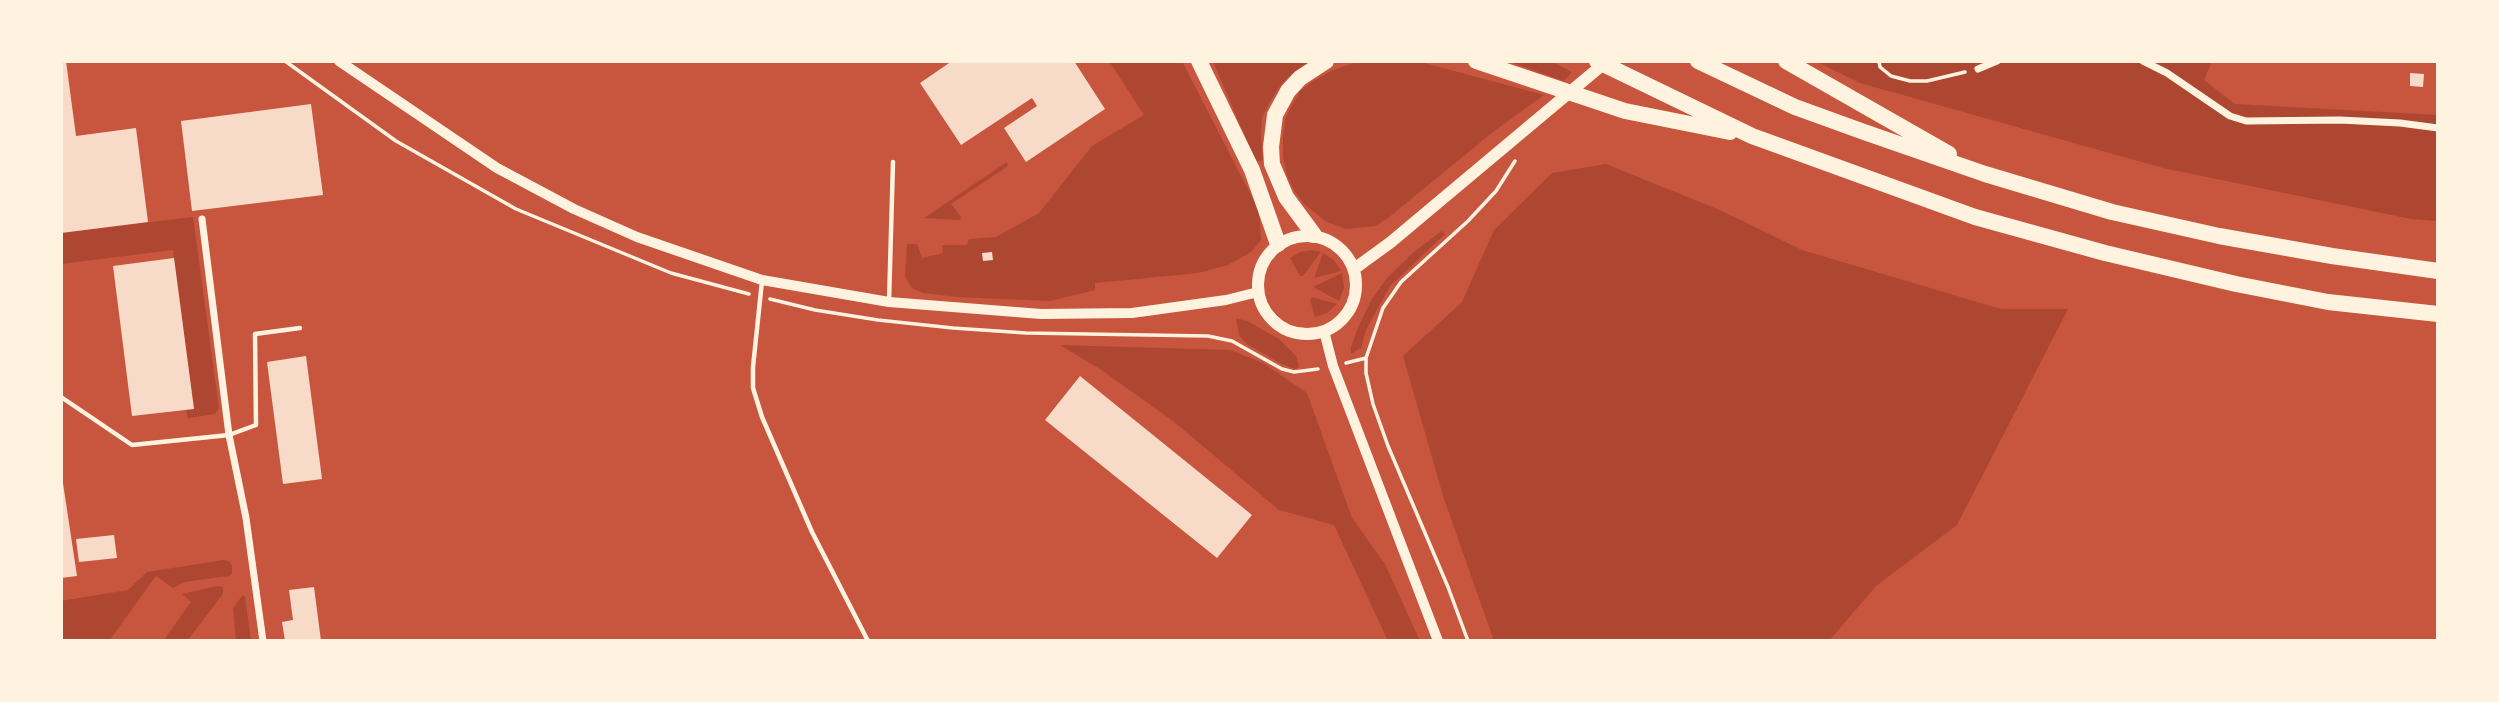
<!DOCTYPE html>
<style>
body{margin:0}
#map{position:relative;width:2499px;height:702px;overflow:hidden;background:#c8553d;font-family:"Nunito Sans",sans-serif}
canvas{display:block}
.frame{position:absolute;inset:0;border:63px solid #fff3e0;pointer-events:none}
</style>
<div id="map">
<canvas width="2499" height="702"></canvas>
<div class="frame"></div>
</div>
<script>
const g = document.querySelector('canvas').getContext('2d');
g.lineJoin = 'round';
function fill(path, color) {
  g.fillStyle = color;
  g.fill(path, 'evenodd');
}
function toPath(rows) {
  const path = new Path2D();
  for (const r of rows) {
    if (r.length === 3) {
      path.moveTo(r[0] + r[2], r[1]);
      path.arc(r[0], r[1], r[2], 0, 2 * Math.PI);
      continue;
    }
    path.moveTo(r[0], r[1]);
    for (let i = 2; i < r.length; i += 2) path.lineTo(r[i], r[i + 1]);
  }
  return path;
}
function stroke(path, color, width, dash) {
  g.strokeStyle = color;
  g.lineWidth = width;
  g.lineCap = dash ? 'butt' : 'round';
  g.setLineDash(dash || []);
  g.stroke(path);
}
fill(toPath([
 [1109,61,1182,61,1259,211,1261,240,1251,252,1228,265,1198,273,1095,283,1095,290,1050,301,957,297,923,293,913,289,905,277,907,244,917,244,922,258,943,253,942,245,967,245,969,239,996,237,1039,213,1092,146,1144,115],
 [1213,61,1309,61,1287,78,1277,90,1267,107,1262,118,1261,134,1263,160,1256,162],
 [1417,61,1544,95,1493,132,1388,218,1376,226,1346,229,1325,221,1304,204,1294,190,1287,175,1283,157,1283,138,1285,120,1291,107,1300,91,1312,82,1331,71,1356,62],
 [1507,61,1551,61,1572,72,1564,81],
 [1815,61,1957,61,1963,63,1968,61,2212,61,2204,80,2235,104,2438,115,2438,221,2411,219,2163,168,1860,83],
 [1007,162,1008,166,951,204,961,217,960,220,924,218],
 [1606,164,1722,211,1802,250,2001,309,2068,309,1957,525,1876,586,1829,641,1494,641,1443,496,1403,356,1462,302,1494,230,1552,173],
 [193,217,219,408,215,414,188,418,186,409,194,408,173,250,61,264,61,233],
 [1442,231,1445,234,1390,286,1366,330,1361,348,1351,354,1351,347,1359,325,1372,299,1387,278,1415,251],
 [1313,250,1321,252,1303,276,1300,276,1290,258,1300,252],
 [1323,253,1334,260,1341,271,1314,278],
 [1342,273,1344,288,1339,301,1313,287],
 [1312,297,1337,304,1327,313,1315,317,1310,299],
 [1236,318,1249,322,1279,339,1297,357,1299,367,1295,369,1282,364,1247,344,1239,335],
 [1060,345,1230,350,1263,363,1307,393,1352,518,1385,564,1420,641,1388,641,1334,525,1279,510,1173,421,1100,369],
 [224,560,230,562,232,566,232,573,229,576,184,582,173,588,156,576,109,641,61,641,61,601,128,590,147,572],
 [217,586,223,587,223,594,187,641,163,641,191,602,182,594],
 [242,596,245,596,251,641,236,641,233,608]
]), '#ae4732');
fill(toPath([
 [61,61,66,61,76,136,136,128,148,222,61,233],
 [952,61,1074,61,1105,109,1026,162,1004,128,1037,106,1032,98,961,145,920,83],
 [2410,73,2424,74,2423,87,2410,86],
 [311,104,323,195,192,211,181,121],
 [992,252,993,260,983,261,982,253],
 [174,258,194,409,132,416,113,266],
 [306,356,322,479,283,484,267,362],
 [1080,376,1252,515,1217,558,1045,420],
 [61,470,77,576,61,578],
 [114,535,117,558,79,562,76,539],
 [314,587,321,641,285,641,282,622,293,620,289,590]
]), '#f7dbc8');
stroke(toPath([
 [285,61,396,141,516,209,671,273,749,294],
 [1879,61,1880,67,1891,76,1910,81,1927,81,1965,72],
 [770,299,815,310,878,320,953,328,1026,333,1208,336,1232,341,1282,369,1294,372,1318,369],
 [1366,358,1366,373,1373,404,1388,446,1448,587,1468,641],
 [1346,363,1366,358,1383,308,1401,282,1468,221,1496,191,1515,161]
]), '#fff3e0', 3.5);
stroke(toPath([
 [762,281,753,367,753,388,762,417,812,532,868,641],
 [889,302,893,162],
 [61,397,132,445,229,435,256,425,255,334,300,328]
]), '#fff3e0', 4.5);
stroke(toPath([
 [2143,61,2167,73,2230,116,2246,121,2340,120,2400,123,2438,128],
 [1978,69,1997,61],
 [202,219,229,435,246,518,263,641]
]), '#fff3e0', 7);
stroke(toPath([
 [339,61,497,168,574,209,637,237,762,280,889,302,1041,314,1132,313,1226,300,1258,292],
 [1324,331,1333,366,1438,641]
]), '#fff3e0', 10);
stroke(toPath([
 [1307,285,49],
 [1354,269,1391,242,1607,61]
]), '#fff3e0', 12);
stroke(toPath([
 [1199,61,1252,170,1278,244],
 [1476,61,1625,111,1730,132],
 [1597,61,1752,136,1975,217,2105,253,2236,284,2328,302,2438,314],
 [1698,61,1795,107,1864,132,1985,174,2112,212,2219,236,2332,256,2438,271],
 [1786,61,1949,154],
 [1314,235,1286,197,1272,164,1271,147,1275,115,1288,91,1300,78,1326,61]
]), '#fff3e0', 16);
</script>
